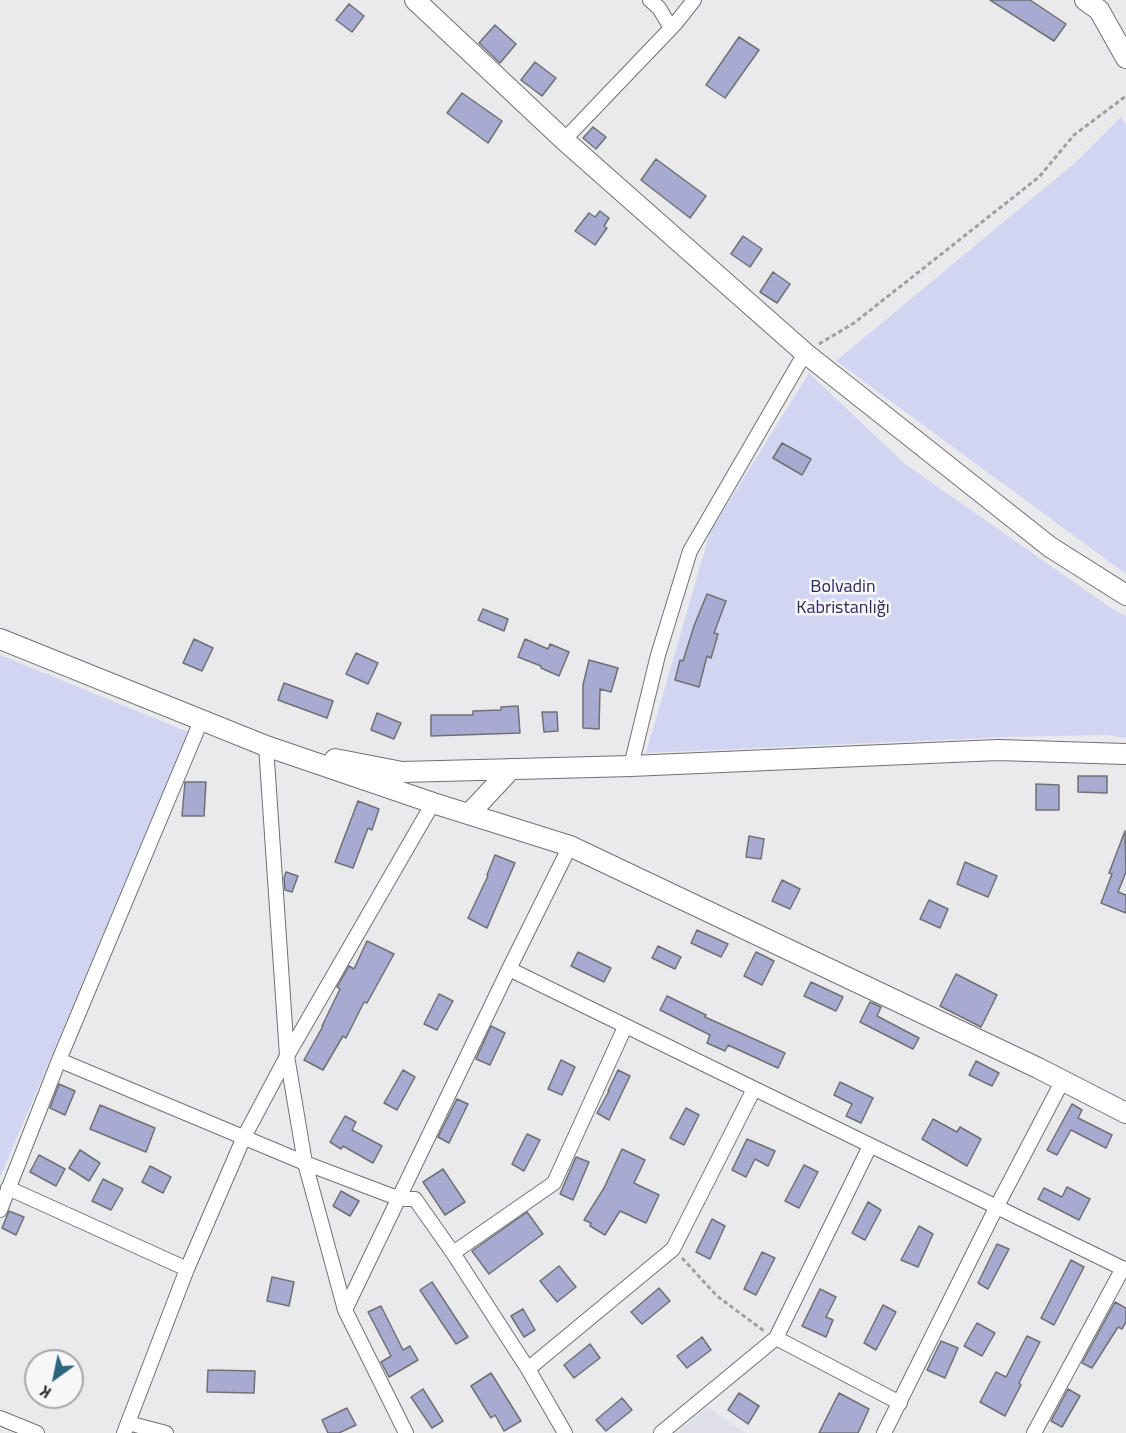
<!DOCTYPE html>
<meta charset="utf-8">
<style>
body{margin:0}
#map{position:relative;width:1126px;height:1433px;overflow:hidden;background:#eaeaed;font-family:"Titillium Web",sans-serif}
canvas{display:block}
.north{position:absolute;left:24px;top:1349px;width:60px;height:60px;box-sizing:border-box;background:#f7f7fa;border:2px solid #a5a6a8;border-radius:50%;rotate:213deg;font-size:16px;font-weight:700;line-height:24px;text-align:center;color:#2b2c2d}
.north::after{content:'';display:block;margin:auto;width:21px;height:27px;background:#2c657e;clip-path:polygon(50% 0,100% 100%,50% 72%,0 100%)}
</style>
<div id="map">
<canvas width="1126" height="1433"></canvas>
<div class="north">K</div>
</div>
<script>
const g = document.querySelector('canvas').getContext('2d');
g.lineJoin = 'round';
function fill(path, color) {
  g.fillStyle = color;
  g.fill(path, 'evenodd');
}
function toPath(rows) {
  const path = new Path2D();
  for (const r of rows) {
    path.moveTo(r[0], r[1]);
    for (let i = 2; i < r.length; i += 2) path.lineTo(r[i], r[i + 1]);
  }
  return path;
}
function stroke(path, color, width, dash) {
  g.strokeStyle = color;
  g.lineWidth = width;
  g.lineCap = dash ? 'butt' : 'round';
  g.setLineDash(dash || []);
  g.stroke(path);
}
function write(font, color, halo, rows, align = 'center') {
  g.font = font + ' "Titillium Web",sans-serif';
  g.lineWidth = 5;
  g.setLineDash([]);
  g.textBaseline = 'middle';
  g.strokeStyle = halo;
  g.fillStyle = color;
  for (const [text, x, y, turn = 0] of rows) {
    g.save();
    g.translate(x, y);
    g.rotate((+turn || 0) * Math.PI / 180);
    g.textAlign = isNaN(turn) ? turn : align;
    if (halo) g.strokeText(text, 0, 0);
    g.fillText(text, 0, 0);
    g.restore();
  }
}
fill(toPath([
 [708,1407,746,1433,675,1433]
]), '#dedfe9');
fill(toPath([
 [1121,117,1126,125,1126,574,836,361,1076,162],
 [809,373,905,464,1114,610,1126,616,1126,738,1107,735,1007,737,646,753,710,532],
 [0,655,188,732,0,1178]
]), '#d2d5f1');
const building = toPath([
 [990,0,1030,0,1066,24,1054,41,990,0],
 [349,4,364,16,352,32,336,20,349,4],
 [495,25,516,44,500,63,479,43,495,25],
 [739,37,759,50,725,98,706,85,739,37],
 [535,62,556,78,542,96,521,80,535,62],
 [462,93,502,121,488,143,447,113,462,93],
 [593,127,606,137,596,149,583,138,593,127],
 [656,159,706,196,690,218,641,180,656,159],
 [600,211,609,218,604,226,607,228,595,245,575,231,589,213,595,217,600,211],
 [743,236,762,249,750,267,731,254,743,236],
 [773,272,790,284,777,303,760,292,773,272],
 [782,443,811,459,802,475,773,458,782,443],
 [707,594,726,601,714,633,718,634,711,658,707,656,699,687,675,680,680,660,683,661,694,626,707,594],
 [483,609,508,619,504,631,478,620,483,609],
 [194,639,213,648,202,671,183,663,194,639],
 [525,639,548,649,550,644,569,652,559,676,541,668,541,666,518,657,525,639],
 [356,653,378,663,368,684,346,674,356,653],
 [589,660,618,668,611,692,600,689,599,729,583,728,583,685,589,660],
 [284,683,333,701,327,718,278,700,284,683],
 [518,706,520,733,431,736,431,715,473,715,473,711,501,710,501,707,518,706],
 [542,712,557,712,558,731,544,732,542,712],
 [377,713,401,723,394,739,371,730,377,713],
 [1078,776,1107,776,1107,793,1078,792,1078,776],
 [185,782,206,782,204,816,182,816,185,782],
 [1036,784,1059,785,1059,810,1036,810,1036,784],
 [358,801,379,809,372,830,368,828,353,868,335,862,358,801],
 [1125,831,1126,872,1118,892,1126,895,1126,913,1101,903,1112,874,1109,873,1125,831],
 [749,836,764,839,761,859,746,857,749,836],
 [495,855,515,863,487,928,468,918,488,876,487,875,495,855],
 [965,862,997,876,988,897,957,884,965,862],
 [286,872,298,876,292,892,285,890,284,878,286,872],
 [782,880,800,889,790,909,772,901,782,880],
 [929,900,948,909,940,928,920,919,929,900],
 [697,930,728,944,721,957,691,943,697,930],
 [367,941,394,954,367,1003,364,1002,346,1038,343,1036,323,1070,304,1060,323,1026,322,1026,340,989,337,987,349,966,354,969,367,941],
 [658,946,681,957,675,969,652,958,658,946],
 [578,952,611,968,604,982,571,966,578,952],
 [756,952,774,961,762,985,744,976,756,952],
 [956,974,997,995,981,1027,940,1006,956,974],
 [811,982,843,997,836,1011,804,996,811,982],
 [439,994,453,1001,437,1030,424,1024,439,994],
 [667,996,706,1015,705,1017,785,1053,778,1068,728,1045,725,1051,707,1043,710,1035,660,1010,667,996],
 [870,1002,881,1007,877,1016,919,1038,913,1049,860,1022,870,1002],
 [491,1026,505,1033,490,1065,476,1059,491,1026],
 [561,1060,575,1067,562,1095,548,1089,561,1060],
 [976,1061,999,1073,992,1086,969,1075,976,1061],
 [403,1070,415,1077,397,1110,384,1103,403,1070],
 [618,1070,630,1076,609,1120,597,1113,609,1091,608,1091,618,1070],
 [840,1082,873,1098,861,1123,846,1116,852,1104,834,1095,840,1082],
 [59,1084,75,1091,65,1115,50,1108,59,1084],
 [457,1099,468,1104,449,1143,438,1137,457,1099],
 [1072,1104,1082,1110,1078,1118,1112,1135,1106,1148,1071,1130,1057,1155,1047,1150,1072,1104],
 [100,1105,155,1128,146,1152,90,1129,100,1105],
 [686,1108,699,1115,684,1145,670,1138,686,1108],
 [345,1116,356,1122,352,1130,382,1146,373,1163,343,1146,341,1149,330,1142,345,1116],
 [933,1119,957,1132,960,1127,981,1139,967,1166,922,1139,933,1119],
 [527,1134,540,1140,524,1171,512,1164,527,1134],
 [747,1139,775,1151,768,1166,755,1159,746,1177,732,1170,747,1139],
 [622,1149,645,1160,634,1183,659,1195,646,1223,620,1211,605,1235,590,1226,591,1223,584,1220,604,1188,622,1149],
 [80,1150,100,1163,89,1181,69,1168,80,1150],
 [39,1155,65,1169,56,1186,30,1172,39,1155],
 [576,1157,589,1162,573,1200,560,1194,576,1157],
 [804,1165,818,1172,799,1208,785,1201,804,1165],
 [150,1166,171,1177,163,1193,142,1182,150,1166],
 [443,1169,465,1202,445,1215,423,1182,443,1169],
 [103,1179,123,1189,111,1210,92,1201,103,1179],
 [1067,1187,1090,1199,1079,1220,1038,1199,1044,1188,1062,1197,1067,1187],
 [341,1191,359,1201,350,1216,333,1206,341,1191],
 [868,1202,881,1210,865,1240,852,1233,868,1202],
 [9,1211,24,1217,16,1235,2,1228,9,1211],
 [527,1212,543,1234,489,1274,472,1251,527,1212],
 [712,1219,725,1226,710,1259,696,1252,712,1219],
 [919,1226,933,1234,918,1267,901,1260,919,1226],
 [997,1244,1009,1249,988,1289,978,1283,997,1244],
 [762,1252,775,1258,756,1295,744,1289,762,1252],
 [1071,1260,1084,1267,1054,1325,1041,1318,1071,1260],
 [559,1266,576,1287,557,1302,540,1281,559,1266],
 [272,1277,294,1282,289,1306,267,1301,272,1277],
 [432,1282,468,1337,456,1344,420,1290,432,1282],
 [659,1288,670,1301,642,1324,631,1312,659,1288],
 [820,1289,836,1297,826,1317,833,1320,826,1337,802,1326,820,1289],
 [1115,1302,1126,1308,1126,1322,1122,1329,1118,1327,1092,1368,1082,1363,1115,1302],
 [883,1305,896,1312,876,1350,864,1343,883,1305],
 [381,1306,403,1350,410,1346,418,1360,389,1377,381,1362,391,1356,368,1312,381,1306],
 [523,1309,535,1330,524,1337,511,1316,523,1309],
 [977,1323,995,1333,982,1356,964,1346,977,1323],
 [1027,1336,1040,1342,1019,1383,1021,1385,1005,1416,980,1402,996,1372,1006,1377,1027,1336],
 [702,1337,711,1350,687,1368,677,1356,702,1337],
 [941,1341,958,1348,945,1378,927,1370,941,1341],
 [590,1344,600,1358,574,1378,564,1365,590,1344],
 [208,1370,255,1371,254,1393,207,1392,208,1370],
 [491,1373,521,1421,504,1431,495,1415,491,1418,471,1386,491,1373],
 [423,1389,443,1421,432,1428,411,1397,423,1389],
 [1068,1389,1080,1396,1062,1427,1051,1421,1068,1389],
 [739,1393,759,1406,748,1424,728,1410,739,1393],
 [839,1393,869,1409,858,1433,819,1433,839,1393],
 [622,1398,632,1410,606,1431,596,1420,622,1398],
 [347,1408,356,1425,339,1433,328,1433,322,1420,347,1408]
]);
fill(building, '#a7abd2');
stroke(building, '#6f7072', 1.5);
const street = toPath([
 [650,0,659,8,671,28],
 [564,140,675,24,694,0],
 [266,746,287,1056,305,1163,345,1310,406,1433],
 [631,766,658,655,690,551,805,353],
 [509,969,1126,1270],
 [59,1060,305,1163,400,1199,415,1199,453,1253,528,1369,565,1433],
 [8,1188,187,1269],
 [0,1210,59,1060,201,721],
 [453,1253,554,1183,625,1027],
 [345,1310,509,969,570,846],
 [776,1338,900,1403],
 [528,1369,673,1249,754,1089],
 [0,1418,37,1433],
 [128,1423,166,1433],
 [124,1433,187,1269,244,1137,287,1056,433,803],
 [661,1433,776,1338,870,1146],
 [884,1433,997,1206,1063,1080],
 [1034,1433,1123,1268]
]);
const secondary = toPath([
 [415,0,564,140,805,353,1050,547,1126,595],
 [1085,0,1099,10,1126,58],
 [0,639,266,746,433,803,570,846,1038,1068,1126,1113],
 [335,759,402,772,631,766,998,750,1126,754],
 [469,814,511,769]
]);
stroke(street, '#707173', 16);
stroke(secondary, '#707173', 22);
stroke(toPath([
 [819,344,854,323,1039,177,1074,135,1126,96],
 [682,1258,717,1296,764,1331]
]), '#9f9fa1', 3, [4.5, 3]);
stroke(street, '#fff', 14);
stroke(secondary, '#fff', 20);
write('18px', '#2b2a5c', '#f7f7fa', [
 ["Bolvadin",843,588],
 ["Kabristanlığı",843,609]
]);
</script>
